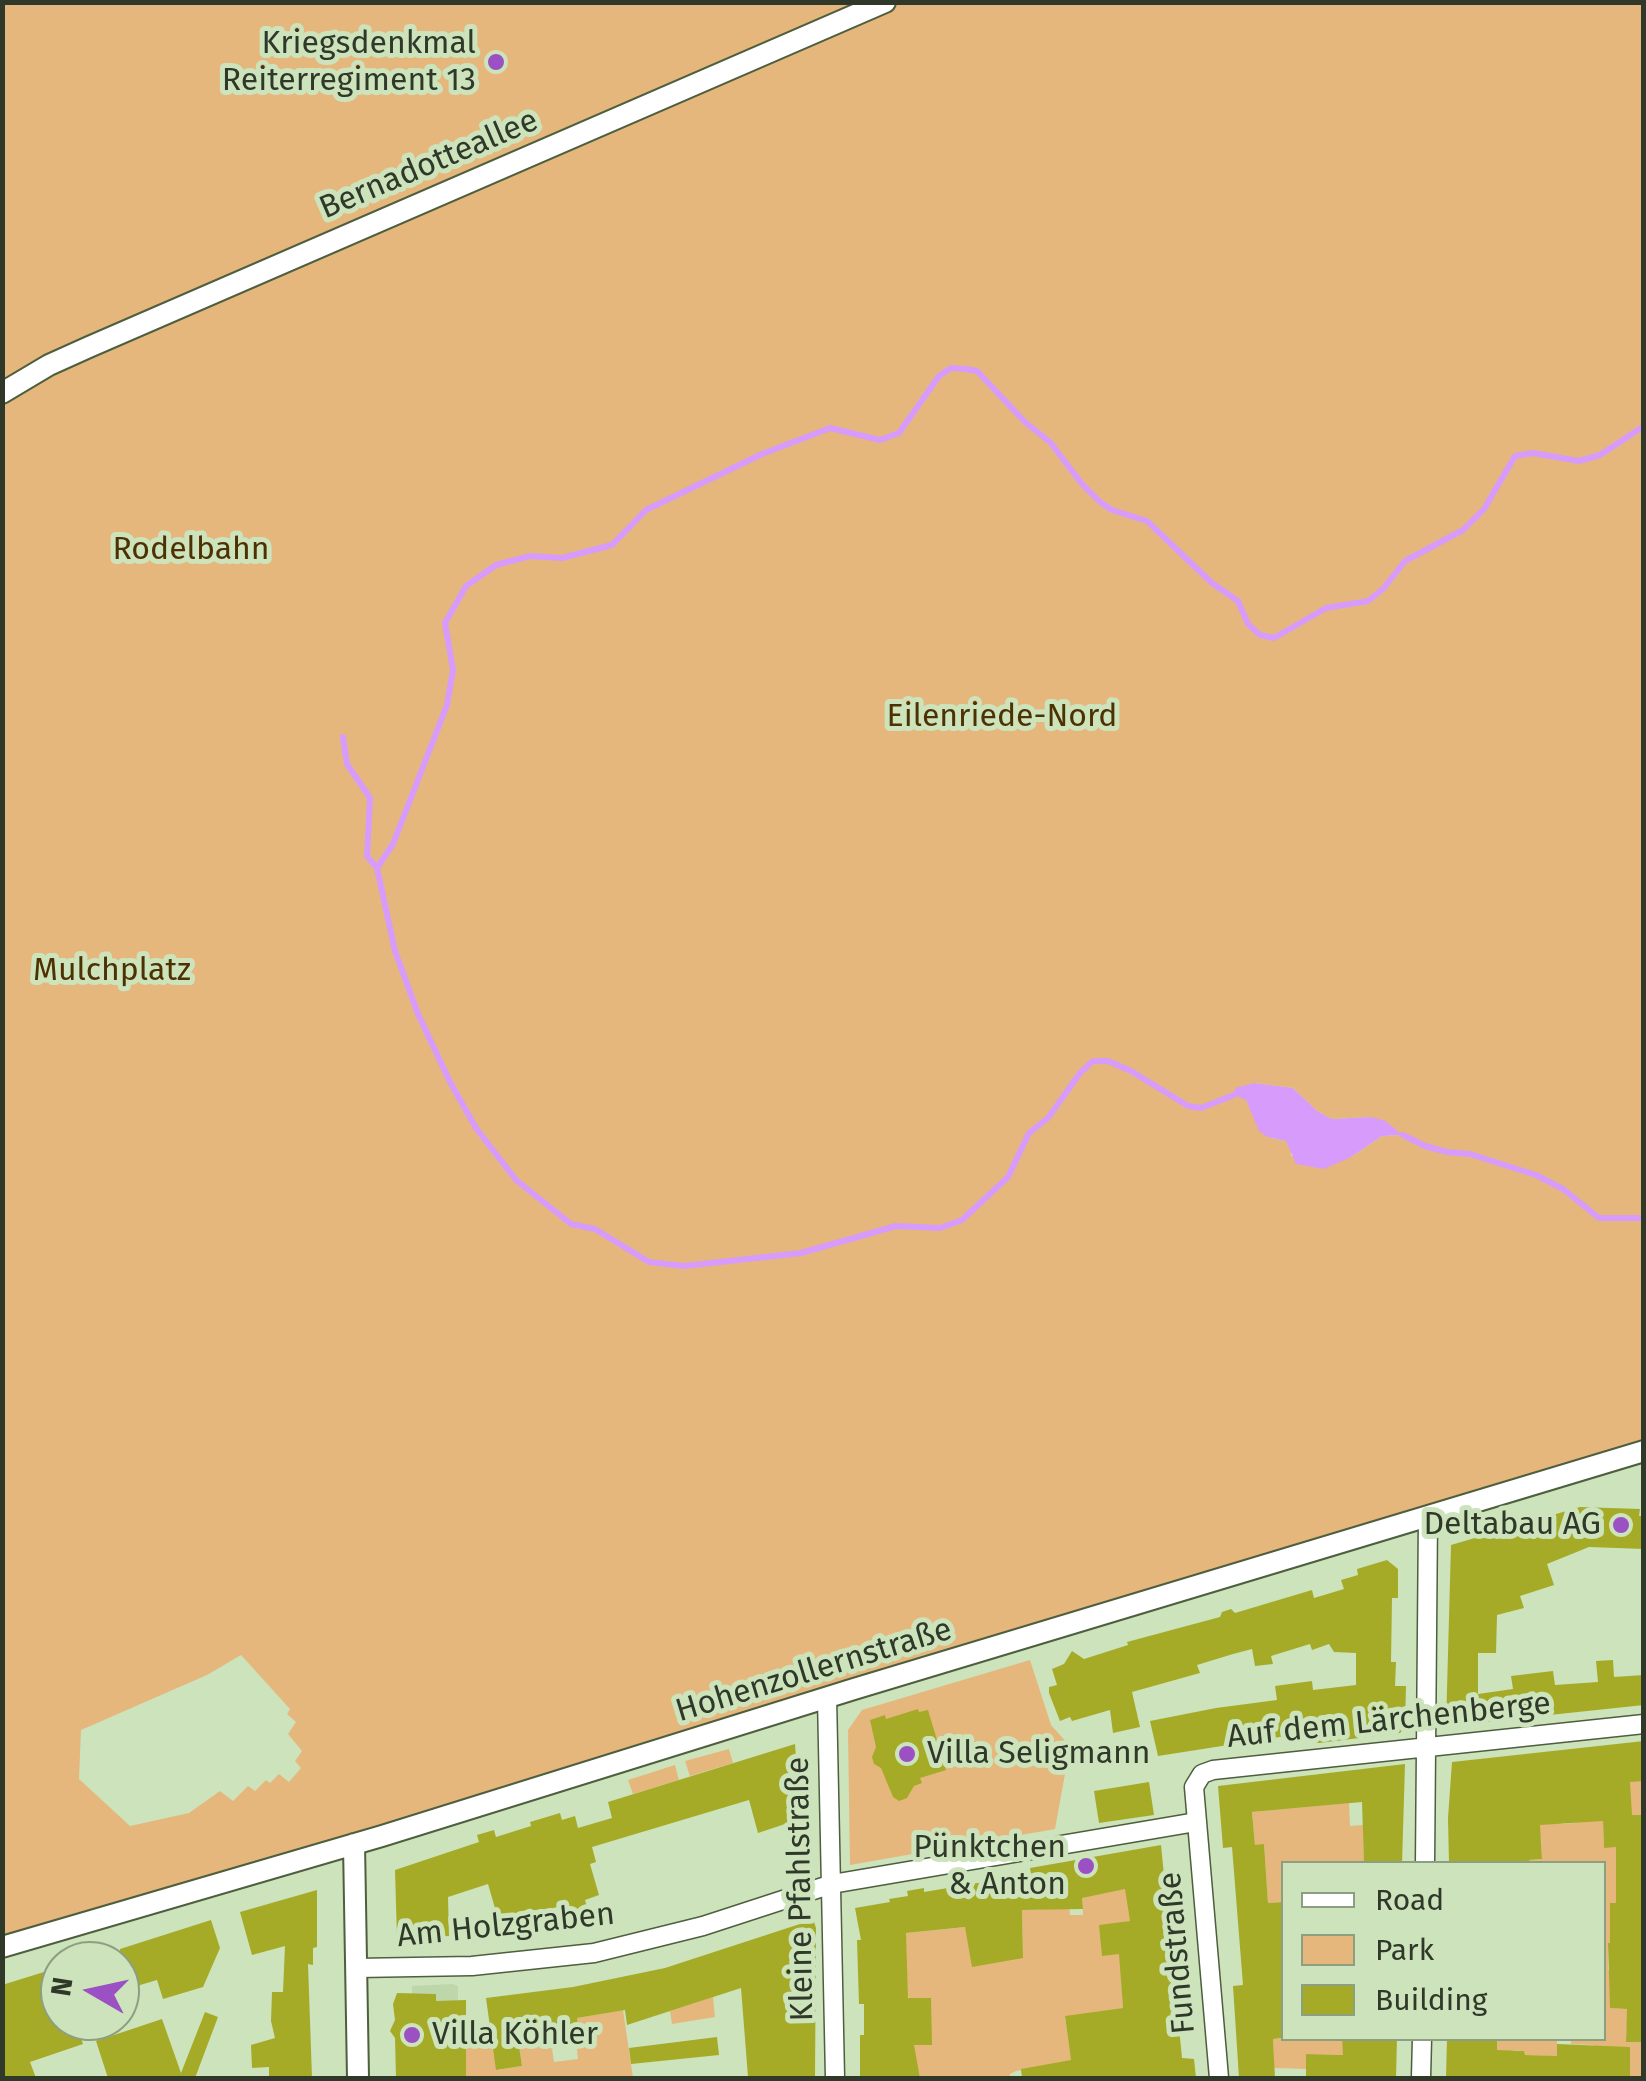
<!DOCTYPE html>
<meta charset="utf-8">
<style>
body{margin:0}
#map{position:relative;width:1646px;height:2081px;overflow:hidden;background:#cce3bc;font-family:"Fira Sans",sans-serif}
canvas{display:block}
.frame{position:absolute;inset:0;border:5px solid #2f3829;pointer-events:none}
.legend{position:absolute;left:1281px;top:1861px;width:325px;height:180px;box-sizing:border-box;background:#cce3bc;border:2px solid #8d9f81;margin:0;padding:12px 18px;list-style:none;font-size:30px;color:#2f3829}
.legend li{display:flex;align-items:center;gap:20px;height:50px}
.legend b{width:50px;border:2px solid #8d9f81}
.north{position:absolute;left:40px;top:1941px;width:100px;height:100px;box-sizing:border-box;background:#cce3bc;border:2px solid #8d9f81;border-radius:50%;rotate:279deg;font-size:28px;font-weight:700;line-height:40px;text-align:center;color:#2f3829}
.north::after{content:'';display:block;margin:auto;width:35px;height:45px;background:#9b50c3;clip-path:polygon(50% 0,100% 100%,50% 72%,0 100%)}
</style>
<div id="map">
<canvas width="1646" height="2081"></canvas>
<div class="frame"></div>
<ul class="legend">
<li><b style="height:12px;background:#fff"></b>Road</li>
<li><b style="height:28px;background:#e6b77c"></b>Park</li>
<li><b style="height:28px;background:#a6ab27"></b>Building</li>
</ul>
<div class="north">N</div>
</div>
<script>
const g = document.querySelector('canvas').getContext('2d');
g.lineJoin = 'round';
function fill(path, color) {
  g.fillStyle = color;
  g.fill(path, 'evenodd');
}
function toPath(rows) {
  const path = new Path2D();
  for (const r of rows) {
    path.moveTo(r[0], r[1]);
    for (let i = 2; i < r.length; i += 2) path.lineTo(r[i], r[i + 1]);
  }
  return path;
}
function stroke(path, color, width, dash) {
  g.strokeStyle = color;
  g.lineWidth = width;
  g.lineCap = dash ? 'butt' : 'round';
  g.setLineDash(dash || []);
  g.stroke(path);
}
function write(font, color, halo, rows, align = 'center') {
  g.font = font + ' "Fira Sans",sans-serif';
  g.lineWidth = 10;
  g.setLineDash([]);
  g.textBaseline = 'middle';
  g.strokeStyle = halo;
  g.fillStyle = color;
  for (const [text, x, y, turn = 0] of rows) {
    g.save();
    g.translate(x, y);
    g.rotate((+turn || 0) * Math.PI / 180);
    g.textAlign = isNaN(turn) ? turn : align;
    if (halo) g.strokeText(text, 0, 0);
    g.fillText(text, 0, 0);
    g.restore();
  }
}
fill(toPath([
 [452,1984,458,1986,458,2020,413,2021,412,1986]
]), '#bdd7aa');
fill(toPath([
 [3,3,1643,3,1643,1451,3,1947],
 [1254,1083,1293,1088,1317,1111,1332,1119,1370,1117,1402,1135,1382,1136,1351,1157,1291,1156,1291,1147,1286,1141,1267,1137,1252,1112,1246,1100],
 [241,1655,290,1709,287,1714,296,1722,288,1734,302,1751,295,1761,301,1768,289,1782,279,1774,270,1783,266,1780,255,1791,248,1786,233,1801,220,1791,189,1813,130,1826,79,1779,81,1730,207,1675],
 [1030,1660,1051,1725,1079,1756,1065,1774,1055,1829,850,1865,848,1730,862,1710],
 [729,1749,733,1763,690,1776,685,1761],
 [675,1765,679,1780,633,1794,628,1780],
 [1643,1775,1643,1815,1638,1815,1635,1821,1603,1820,1604,1847,1622,1847,1616,1867,1616,1893,1643,1947,1608,1943,1608,1970,1638,1970,1610,2008,1635,2009,1629,2028,1626,2029,1626,2039,1643,2042,1643,2078,1630,2078,1630,2053,1594,2062,1594,2045,1571,2044,1571,2039,1604,2038,1604,1864,1529,1863,1529,1860,1542,1859,1541,1837,1481,1797,1563,1824,1575,1823,1630,1794,1630,1776],
 [1349,1803,1350,1826,1363,1825,1364,1863,1284,1864,1283,1902,1268,1903,1264,1845,1255,1845,1252,1812],
 [1135,1882,1130,1921,1100,1929,1103,1955,1132,1949,1121,1978,1123,2008,1065,2017,1072,2065,1063,2062,1051,2064,1016,2071,1010,2074,1010,2078,939,2078,938,2076,920,2078,919,2074,892,2078,891,2071,931,1998,909,1998,906,1992,906,1933,966,1927,1023,1957,1022,1910,1042,1910,1042,1902,1069,1901,1070,1915,1083,1915,1082,1898],
 [713,1997,715,2017,672,2024,670,2011],
 [623,2010,633,2078,466,2078,458,2038,492,2039,497,2070,522,2066,518,2039,550,2035,554,2062,578,2059,576,2039,581,2038,577,2018],
 [1342,2038,1344,2055,1307,2054,1306,2069,1274,2068,1273,2039],
 [1497,2039,1557,2039,1557,2074,1548,2071,1548,2056,1525,2055,1524,2051,1513,2050,1514,2078,1507,2078,1497,2055]
]), '#e6b77c');
fill(toPath([
 [1254,1083,1293,1088,1317,1111,1332,1119,1370,1117,1384,1120,1403,1135,1382,1136,1351,1157,1324,1169,1296,1164,1286,1141,1267,1137,1259,1131,1246,1100,1234,1095,1235,1088]
]), '#d79bfb');
stroke(toPath([
 [343,737,347,764,370,798,367,856,377,868],
 [1234,1095,1201,1108,1188,1106,1131,1071,1108,1061,1093,1061,1080,1073,1048,1118,1029,1133,1008,1177,962,1220,940,1228,896,1226,801,1253,684,1266,649,1262,595,1229,571,1224,516,1180,476,1128,450,1082,418,1014,395,951,377,868,393,844,447,705,453,670,445,623,466,586,496,565,530,556,562,558,612,545,646,510,762,454,830,428,880,440,899,433,939,376,951,368,966,369,977,371,1026,423,1050,442,1082,484,1100,502,1112,510,1147,521,1212,583,1238,601,1248,624,1260,635,1274,638,1326,608,1368,601,1383,589,1405,561,1463,530,1484,509,1515,456,1533,453,1579,461,1600,455,1644,426],
 [1403,1135,1425,1146,1447,1152,1470,1154,1536,1175,1563,1189,1599,1218,1644,1218]
]), '#d79bfb', 6);
fill(toPath([
 [1580,1507,1640,1509,1639,1516,1644,1516,1644,1549,1589,1547,1547,1564,1554,1585,1520,1596,1524,1608,1497,1615,1496,1653,1478,1653,1478,1694,1513,1689,1511,1676,1553,1671,1555,1685,1598,1682,1596,1661,1613,1660,1614,1677,1644,1675,1644,1705,1446,1726,1451,1545],
 [1387,1560,1398,1569,1398,1598,1392,1598,1391,1662,1396,1662,1395,1686,1406,1686,1405,1727,1400,1733,1319,1743,1312,1741,1311,1736,1286,1739,1286,1736,1158,1756,1150,1721,1216,1708,1277,1700,1275,1686,1312,1681,1313,1690,1356,1685,1356,1653,1334,1652,1329,1644,1312,1650,1310,1644,1271,1656,1273,1664,1255,1666,1252,1649,1233,1654,1197,1665,1200,1673,1132,1692,1140,1727,1113,1733,1110,1710,1072,1721,1070,1717,1060,1721,1049,1693,1049,1687,1057,1685,1052,1669,1064,1664,1072,1651,1084,1659,1128,1645,1127,1642,1220,1617,1222,1612,1231,1609,1235,1613,1312,1590,1314,1598,1344,1589,1341,1580,1358,1575,1357,1569],
 [918,1709,919,1712,928,1710,946,1770,920,1778,922,1783,914,1786,907,1798,899,1801,893,1797,881,1768,874,1764,872,1757,876,1747,870,1720,885,1715,886,1719],
 [1644,1741,1644,1781,1630,1782,1632,1815,1644,1815,1644,2042,1626,2042,1627,2009,1610,2008,1608,1943,1610,1943,1610,1903,1616,1903,1616,1847,1604,1848,1603,1821,1540,1825,1542,1859,1529,1860,1529,1864,1449,1864,1448,1818,1452,1762],
 [795,1744,800,1819,758,1833,749,1800,592,1847,596,1862,590,1864,599,1895,585,1900,587,1907,568,1913,565,1905,499,1922,488,1884,448,1897,449,1936,397,1938,395,1870,479,1842,477,1835,494,1830,496,1837,531,1826,530,1822,560,1813,562,1820,575,1816,578,1828,612,1818,608,1802],
 [1405,1764,1402,1864,1364,1864,1362,1802,1252,1812,1255,1845,1264,1844,1268,1903,1284,1902,1284,2038,1273,2039,1275,2078,1239,2078,1233,1986,1243,1985,1232,1847,1223,1848,1218,1786],
 [1149,1782,1154,1815,1099,1823,1094,1791],
 [1161,1845,1182,2058,1194,2059,1196,2078,1022,2078,1021,2069,1071,2060,1065,2016,1123,2008,1119,1954,1102,1956,1099,1925,1130,1921,1125,1889,1082,1898,1083,1909,1022,1910,1023,1958,972,1967,965,1927,906,1933,908,1998,931,1998,932,2045,914,2045,920,2078,860,2078,860,2035,864,2035,864,2004,859,2004,857,1940,861,1940,855,1908,890,1902,889,1899,908,1896,907,1891,924,1888,924,1892,1031,1874,1030,1868],
 [317,1890,317,1947,313,1948,313,1965,308,1964,312,2078,273,2078,269,2076,269,2067,252,2068,251,2045,275,2038,271,2021,272,1992,283,1992,285,1946,252,1955,240,1912],
 [211,1920,220,1948,203,1987,163,1999,157,1980,120,1991,120,1949],
 [806,1922,814,1922,816,1928,815,2078,748,2077,741,1988,627,2025,625,2010,577,2018,581,2039,552,2049,550,2035,518,2039,522,2066,496,2070,486,1998,573,1987,665,1968],
 [60,1967,60,2021,75,2021,83,2044,30,2062,36,2078,2,2078,2,1985],
 [397,1993,436,1994,436,2001,466,2000,466,2078,396,2078,395,2038,390,2031,395,2020,393,2004],
 [205,2012,218,2017,195,2078,108,2078,96,2041,162,2019,181,2073],
 [717,2037,719,2055,631,2064,629,2048],
 [1342,2038,1397,2038,1396,2078,1306,2078,1306,2054,1343,2055],
 [1447,2038,1497,2038,1497,2050,1524,2051,1525,2055,1557,2056,1557,2044,1630,2047,1630,2078,1446,2078]
]), '#a6ab27');
const minor = toPath([
 [827,1697,835,2078],
 [1425,1864,1428,1516],
 [357,1968,472,1966,594,1953,703,1926,832,1884,1196,1822],
 [1219,2078,1194,1787,1202,1774,1213,1770,1644,1724],
 [1421,2078,1422,2038]
]);
const tertiary = toPath([
 [2,393,49,365,89,347,885,2],
 [354,1844,358,2078],
 [2,1947,382,1836,854,1689,1644,1451]
]);
stroke(minor, '#4d5f3e', 21);
stroke(tertiary, '#4d5f3e', 24);
stroke(minor, '#fff', 18);
stroke(tertiary, '#fff', 20);
for (const [x, y, r, color] of [
 [496,62,10,"#9b50c3"],
 [1621,1525,10,"#9b50c3"],
 [907,1754,10,"#9b50c3"],
 [1086,1866,10,"#9b50c3"],
 [412,2035,10,"#9b50c3"]
]) {
  const dot = new Path2D();
  dot.arc(x, y, r, 0, 2 * Math.PI);
  g.fillStyle = color;
  g.fill(dot);
  stroke(dot, '#cce3bc', 4);
}
write('32px', '#2f3829', '#cce3bc', [
 ["Kriegsdenkmal",476,44],
 ["Reiterregiment 13",476,81],
 ["Deltabau AG",1601,1525],
 ["Villa Seligmann",927,1754,"left"],
 ["Pünktchen",1066,1848],
 ["& Anton",1066,1885],
 ["Villa Köhler",432,2035,"left"]
], 'right');
write('32px', '#2f3829', '#cce3bc', [
 ["Bernadotteallee",429,165,-23],
 ["Hohenzollernstraße",814,1671,-17],
 ["Auf dem Lärchenberge",1389,1721,-6],
 ["Kleine Pfahlstraße",801,1889,-91],
 ["Am Holzgraben",506,1926,-6],
 ["Fundstraße",1178,1953,-95]
]);
write('32px', '#4e3102', '#cce3bc', [
 ["Rodelbahn",191,550],
 ["Eilenriede-Nord",1002,717],
 ["Mulchplatz",112,971]
]);
</script>
